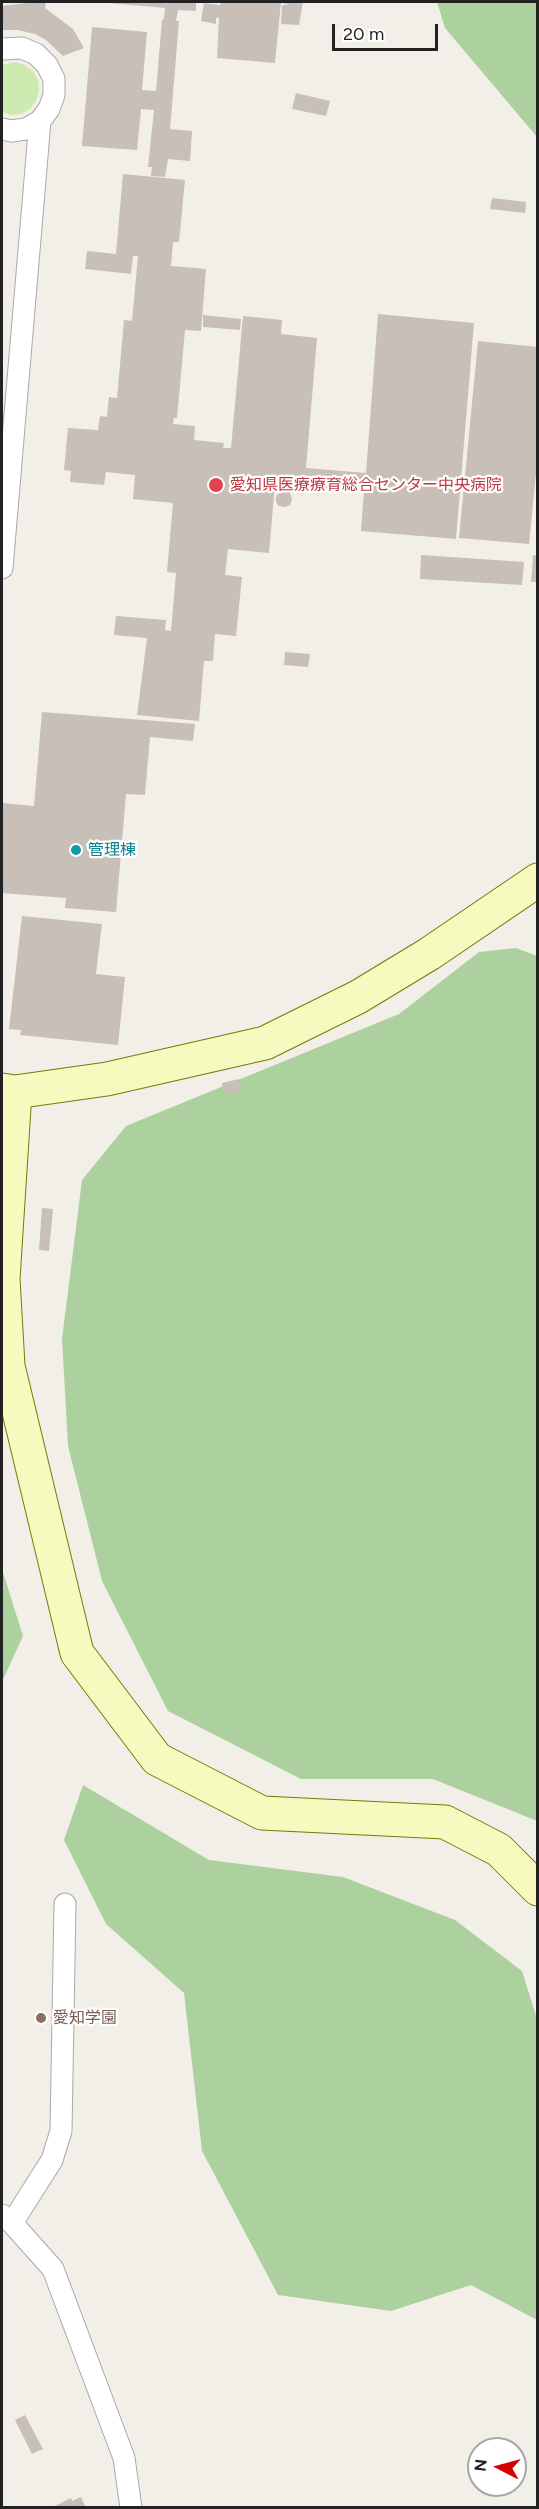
<!DOCTYPE html>
<meta charset="utf-8">
<style>
body{margin:0}
#map{position:relative;width:539px;height:2509px;overflow:hidden;background:#f2efe9;font-family:Figtree,sans-serif}
canvas{display:block}
.frame{position:absolute;inset:0;border:3px solid #222;pointer-events:none}
.north{position:absolute;left:467px;top:2437px;width:60px;height:60px;box-sizing:border-box;background:#fff;border:2px solid #a7a7a7;border-radius:50%;rotate:276deg;font-size:16px;font-weight:700;line-height:24px;text-align:center;color:#222}
.north::after{content:'';display:block;margin:auto;width:21px;height:27px;background:#d40000;clip-path:polygon(50% 0,100% 100%,50% 72%,0 100%)}
.scale{position:absolute;left:332px;top:24px;width:106px;height:27px;box-sizing:border-box;border:3px solid #222;border-top:0;padding-left:8px;font-size:18px;line-height:21px;white-space:nowrap;color:#222;-webkit-text-stroke:4px #fff;paint-order:stroke}
</style>
<div id="map">
<canvas width="539" height="2509"></canvas>
<div class="frame"></div>
<div class="north">N</div>
<div class="scale">20 m</div>
</div>
<script>
const g = document.querySelector('canvas').getContext('2d');
g.lineJoin = 'round';
function fill(path, color) {
  g.fillStyle = color;
  g.fill(path, 'evenodd');
}
function toPath(rows) {
  const path = new Path2D();
  for (const r of rows) {
    path.moveTo(r[0], r[1]);
    for (let i = 2; i < r.length; i += 2) path.lineTo(r[i], r[i + 1]);
  }
  return path;
}
function stroke(path, color, width, dash) {
  g.strokeStyle = color;
  g.lineWidth = width;
  g.lineCap = dash ? 'butt' : 'round';
  g.setLineDash(dash || []);
  g.stroke(path);
}
function write(font, color, halo, rows, align = 'center') {
  g.font = font + ' Figtree,"Noto Sans JP",sans-serif';
  g.lineWidth = 4.5;
  g.setLineDash([]);
  g.textBaseline = 'middle';
  g.strokeStyle = halo;
  g.fillStyle = color;
  for (const [text, x, y, turn = 0] of rows) {
    g.save();
    g.translate(x, y);
    g.rotate((+turn || 0) * Math.PI / 180);
    g.textAlign = isNaN(turn) ? turn : align;
    if (halo) g.strokeText(text, 0, 0);
    g.fillText(text, 0, 0);
    g.restore();
  }
}
fill(toPath([
 [15,62,25,65,33,71,38,80,39,91,36,101,30,109,21,114,11,115,2,112,2,65]
]), '#cdebb0');
fill(toPath([
 [437,2,537,2,537,137,445,28],
 [516,948,537,956,537,1821,433,1779,301,1779,168,1711,102,1581,68,1446,62,1339,82,1180,126,1126,399,1014,479,952],
 [2,1569,23,1636,2,1682],
 [83,1785,209,1860,343,1877,455,1920,522,1971,538,2022,537,2320,471,2285,391,2311,278,2295,202,2151,184,1993,106,1924,64,1840]
]), '#add19e');
fill(toPath([
 [26,2,46,2,45,8,73,29,84,48,63,56,46,40,35,34,18,30,2,30,2,6,26,3],
 [97,2,196,2,196,11,178,10,176,21,179,21,170,129,192,131,190,161,168,159,165,177,151,176,152,167,148,167,154,110,141,109,137,150,82,146,92,27,147,32,142,90,156,91,162,20,164,19,165,8],
 [221,2,281,2,275,63,217,58,219,18,216,18,216,24,201,21,204,3,220,5],
 [284,2,303,2,299,25,281,24,282,5,291,5,284,4],
 [296,93,330,101,326,116,292,109],
 [123,174,185,180,179,242,173,242,171,266,206,269,201,331,185,330,177,418,174,418,173,424,195,426,194,440,224,443,223,448,231,448,243,316,282,320,281,334,317,338,306,468,366,473,378,314,474,323,456,539,361,531,364,491,304,487,304,488,294,488,290,494,292,499,290,505,285,507,279,506,276,502,276,496,280,492,275,484,269,553,228,549,225,575,242,577,236,636,215,634,213,661,204,661,199,721,137,715,147,638,114,635,116,616,166,620,165,630,171,631,176,573,167,572,173,503,133,499,135,475,106,472,104,485,70,482,71,471,64,470,68,428,98,430,100,416,107,417,109,397,117,398,124,320,132,321,138,256,133,256,131,274,85,269,87,251,116,254],
 [492,198,526,202,525,213,490,209],
 [203,315,241,319,240,330,203,327],
 [478,341,538,347,538,453,529,544,459,538],
 [421,555,524,562,522,585,420,579],
 [533,555,538,556,538,582,531,582],
 [285,652,310,654,308,667,284,665],
 [42,712,195,724,193,741,150,737,145,795,126,794,116,912,65,908,66,898,2,893,2,803,34,806],
 [22,916,102,924,96,974,125,977,118,1045,20,1035,21,1030,9,1029],
 [239,1079,241,1090,224,1094,222,1083],
 [42,1208,53,1209,49,1251,39,1250],
 [25,2415,43,2449,32,2454,15,2420],
 [81,2497,86,2508,51,2508,71,2498,72,2501]
]), '#c7bfb8');
const lane = toPath([
 [2,49,22,48,36,54,47,65,54,79,54,95,49,109,40,121,26,129,11,131,2,129],
 [2,568,40,121],
 [2,2215,12,2223,53,2269,124,2458,131,2508],
 [12,2223,52,2160,61,2131,65,1904]
]);
const secondary = toPath([
 [2,1090,15,1092,107,1079,265,1043,358,997,429,954,538,880],
 [15,1092,3,1279,8,1366,77,1653,157,1759,262,1813,445,1822,499,1850,538,1889]
]);
stroke(lane, '#a9a9a9', 23);
stroke(secondary, '#707d05', 35);
stroke(lane, '#fff', 21);
stroke(secondary, '#f7fabf', 33);
for (const [x, y, r, color] of [
 [216,485,8,"#e0444e"],
 [76,850,6,"#0f9aa8"],
 [41,2018,6,"#8d6e63"]
]) {
  const dot = new Path2D();
  dot.arc(x, y, r, 0, 2 * Math.PI);
  g.fillStyle = color;
  g.fill(dot);
  stroke(dot, '#fff', 2);
}
write('16px', '#be3a42', '#fff', [
 ["愛知県医療療育総合センター中央病院",230,485]
], 'left');
write('16px', '#0d838f', '#fff', [
 ["管理棟",88,850]
], 'left');
write('16px', '#785e54', '#fff', [
 ["愛知学園",53,2018]
], 'left');
</script>
